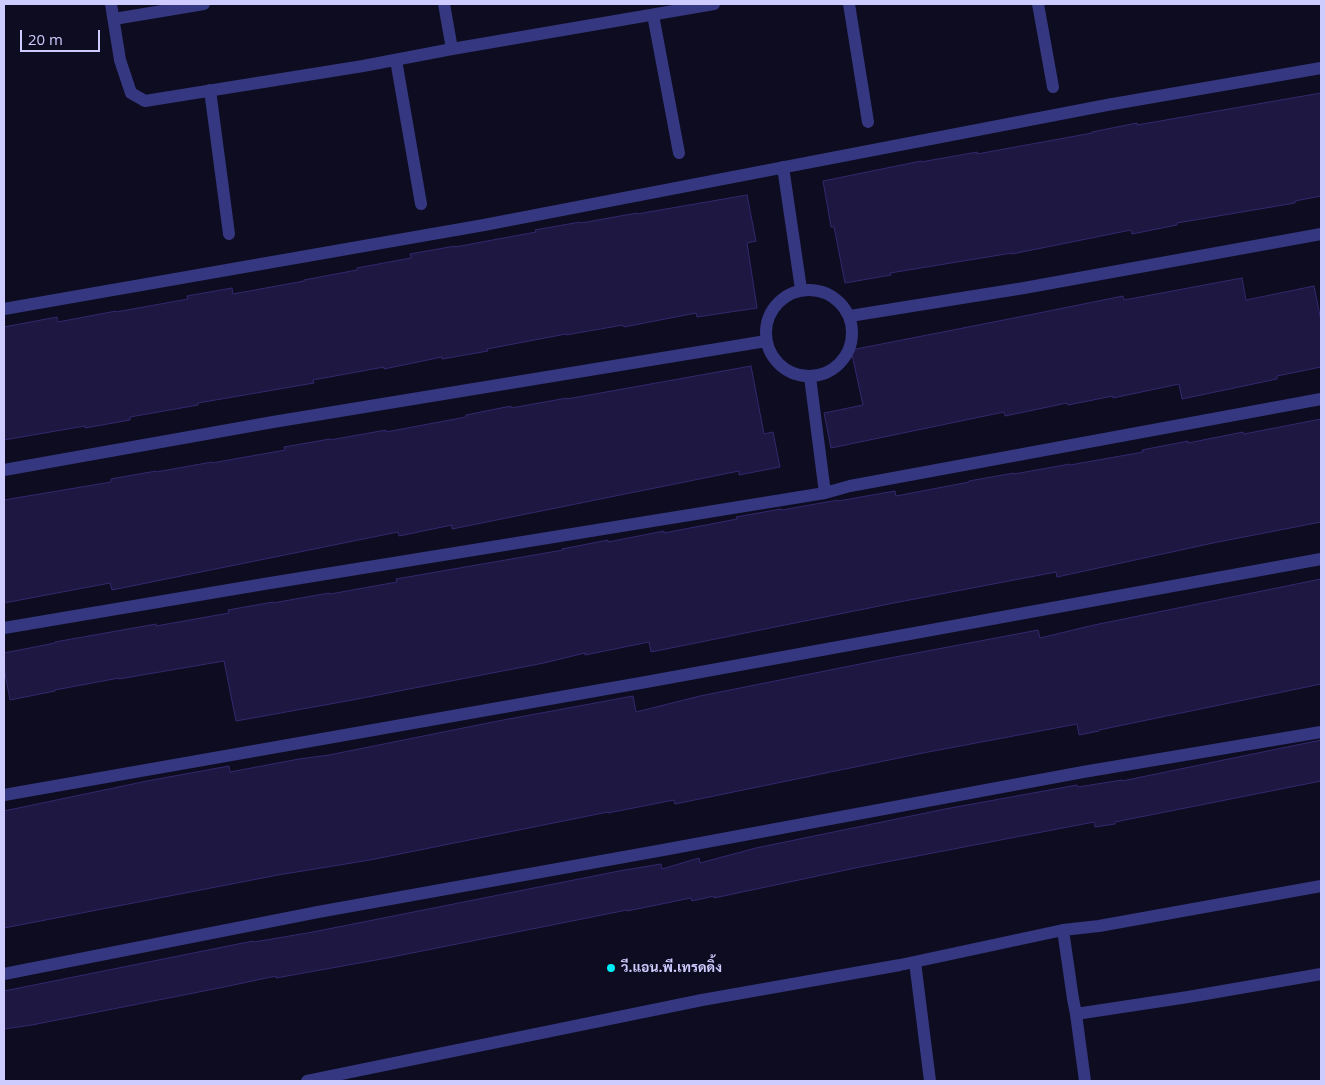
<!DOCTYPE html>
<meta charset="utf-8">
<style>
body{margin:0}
#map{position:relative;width:1325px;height:1085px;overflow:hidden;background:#0e0c20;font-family:"Open Sans",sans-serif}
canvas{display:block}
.frame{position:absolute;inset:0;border:5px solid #cecbff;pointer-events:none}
.scale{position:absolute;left:20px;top:30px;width:80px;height:22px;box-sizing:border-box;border:2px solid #cecbff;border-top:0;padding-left:6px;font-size:15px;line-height:18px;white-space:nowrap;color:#cecbff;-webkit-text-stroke:4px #0e0c20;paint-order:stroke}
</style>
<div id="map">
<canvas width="1325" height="1085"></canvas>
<div class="frame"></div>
<div class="scale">20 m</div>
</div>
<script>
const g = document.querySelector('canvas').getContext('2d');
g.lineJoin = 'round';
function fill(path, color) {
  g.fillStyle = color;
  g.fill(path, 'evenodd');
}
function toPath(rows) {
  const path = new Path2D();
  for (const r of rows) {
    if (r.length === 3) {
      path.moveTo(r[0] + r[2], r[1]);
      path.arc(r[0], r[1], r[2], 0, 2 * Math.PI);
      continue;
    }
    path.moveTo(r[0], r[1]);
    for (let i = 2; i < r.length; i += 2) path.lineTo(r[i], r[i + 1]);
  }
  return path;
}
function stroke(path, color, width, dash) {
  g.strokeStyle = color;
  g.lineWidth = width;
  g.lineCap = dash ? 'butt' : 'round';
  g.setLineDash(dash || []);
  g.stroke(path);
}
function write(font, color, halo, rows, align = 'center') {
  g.font = font + ' "Open Sans",Sarabun,sans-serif';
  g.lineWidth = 5;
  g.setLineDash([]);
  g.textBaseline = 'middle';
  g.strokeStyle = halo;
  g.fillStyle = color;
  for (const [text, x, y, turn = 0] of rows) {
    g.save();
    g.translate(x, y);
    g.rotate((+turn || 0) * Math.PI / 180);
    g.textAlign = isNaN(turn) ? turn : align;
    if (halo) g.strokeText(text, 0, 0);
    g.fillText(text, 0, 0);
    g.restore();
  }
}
const building = toPath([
 [1321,93,1321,196,1295,201,1295,203,1177,223,1177,225,1132,234,1131,230,1012,254,1012,253,890,273,891,275,845,283,834,227,831,227,823,181,921,161,921,162,977,152,977,154,1092,133,1092,132,1137,123,1137,125,1321,93],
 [747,195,756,241,747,243,757,308,697,317,696,313,624,327,623,325,566,335,566,334,487,349,488,351,442,359,442,357,384,369,384,367,313,380,314,383,198,403,198,405,130,417,130,420,85,428,85,426,4,440,4,327,57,317,58,322,116,311,116,312,188,299,187,296,232,288,233,294,304,281,304,280,357,270,357,268,411,258,410,254,455,246,455,247,536,232,535,230,580,222,581,223,637,213,637,214,747,195],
 [1242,278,1246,300,1314,286,1321,321,1321,367,1277,376,1277,379,1182,399,1179,384,1113,398,1113,396,1068,405,1067,403,1005,416,1004,412,831,448,824,413,863,405,851,350,1024,316,1123,296,1124,300,1242,278],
 [751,366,764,434,773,432,780,467,739,475,739,471,452,529,452,525,399,536,398,532,112,590,110,583,4,603,4,500,111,482,111,479,156,471,156,472,212,462,212,463,285,450,284,447,330,439,330,440,386,430,386,432,466,417,466,415,511,406,511,408,567,398,567,399,751,366],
 [1321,419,1321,522,1213,543,1057,577,1056,572,899,602,651,652,649,642,585,655,585,653,544,663,347,701,236,721,224,661,119,679,119,678,55,690,55,691,10,700,4,668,4,653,55,643,55,642,156,624,156,626,229,613,228,610,273,602,273,603,329,593,330,594,397,582,396,579,563,550,562,549,608,540,608,542,664,531,664,533,737,519,736,517,781,509,782,510,838,500,838,501,895,491,896,496,969,482,969,481,1014,473,1014,474,1070,464,1070,465,1143,452,1142,450,1188,441,1188,443,1243,432,1244,434,1321,419],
 [1321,579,1321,684,1099,730,1099,731,1079,735,1077,724,923,753,675,804,674,800,608,813,608,812,370,860,278,875,4,928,4,811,147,781,229,766,230,772,299,759,329,755,498,721,633,696,636,712,700,696,890,658,1038,630,1040,638,1094,625,1321,579],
 [1321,740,1321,781,1115,822,1115,824,1095,827,1094,822,860,867,714,898,714,896,692,901,691,898,627,911,627,910,387,958,276,978,276,976,224,987,32,1025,4,1029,4,991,253,941,254,942,313,932,619,871,661,864,662,869,699,858,700,863,756,848,945,809,1077,785,1078,787,1122,780,1122,781,1321,740]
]);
fill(building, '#1d1741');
stroke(building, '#32296e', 1);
stroke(toPath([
 [111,4,120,60,131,93,145,101,363,66,452,49,714,4],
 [444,4,452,49],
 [849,4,868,122],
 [1038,4,1053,87],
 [653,15,679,153],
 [114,19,204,4],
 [396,60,421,204],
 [210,90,229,234],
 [783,167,801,289],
 [809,333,43],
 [4,309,484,225,1107,105,1321,68],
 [850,316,1024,288,1321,234],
 [810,377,825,493],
 [4,470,273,422,766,341],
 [4,628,264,584,825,493,850,486,1321,399],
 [4,795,646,682,1321,559],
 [1063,930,1073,999,1076,1014,1188,997,1321,974],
 [915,962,930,1081],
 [4,974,318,912,663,850,1083,772,1321,732],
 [1076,1014,1085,1081],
 [307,1081,702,1000,900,965,1063,930,1099,926,1321,886]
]), '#353780', 12);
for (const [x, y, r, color] of [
 [611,968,5,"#00edf6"]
]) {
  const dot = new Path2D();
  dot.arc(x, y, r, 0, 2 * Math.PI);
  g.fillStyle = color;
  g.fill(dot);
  stroke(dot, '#0e0c20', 2);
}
write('bold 14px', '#cecbff', '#0e0c20', [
 ["วี.แอน.พี.เทรดดิ้ง",621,968]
], 'left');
</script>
